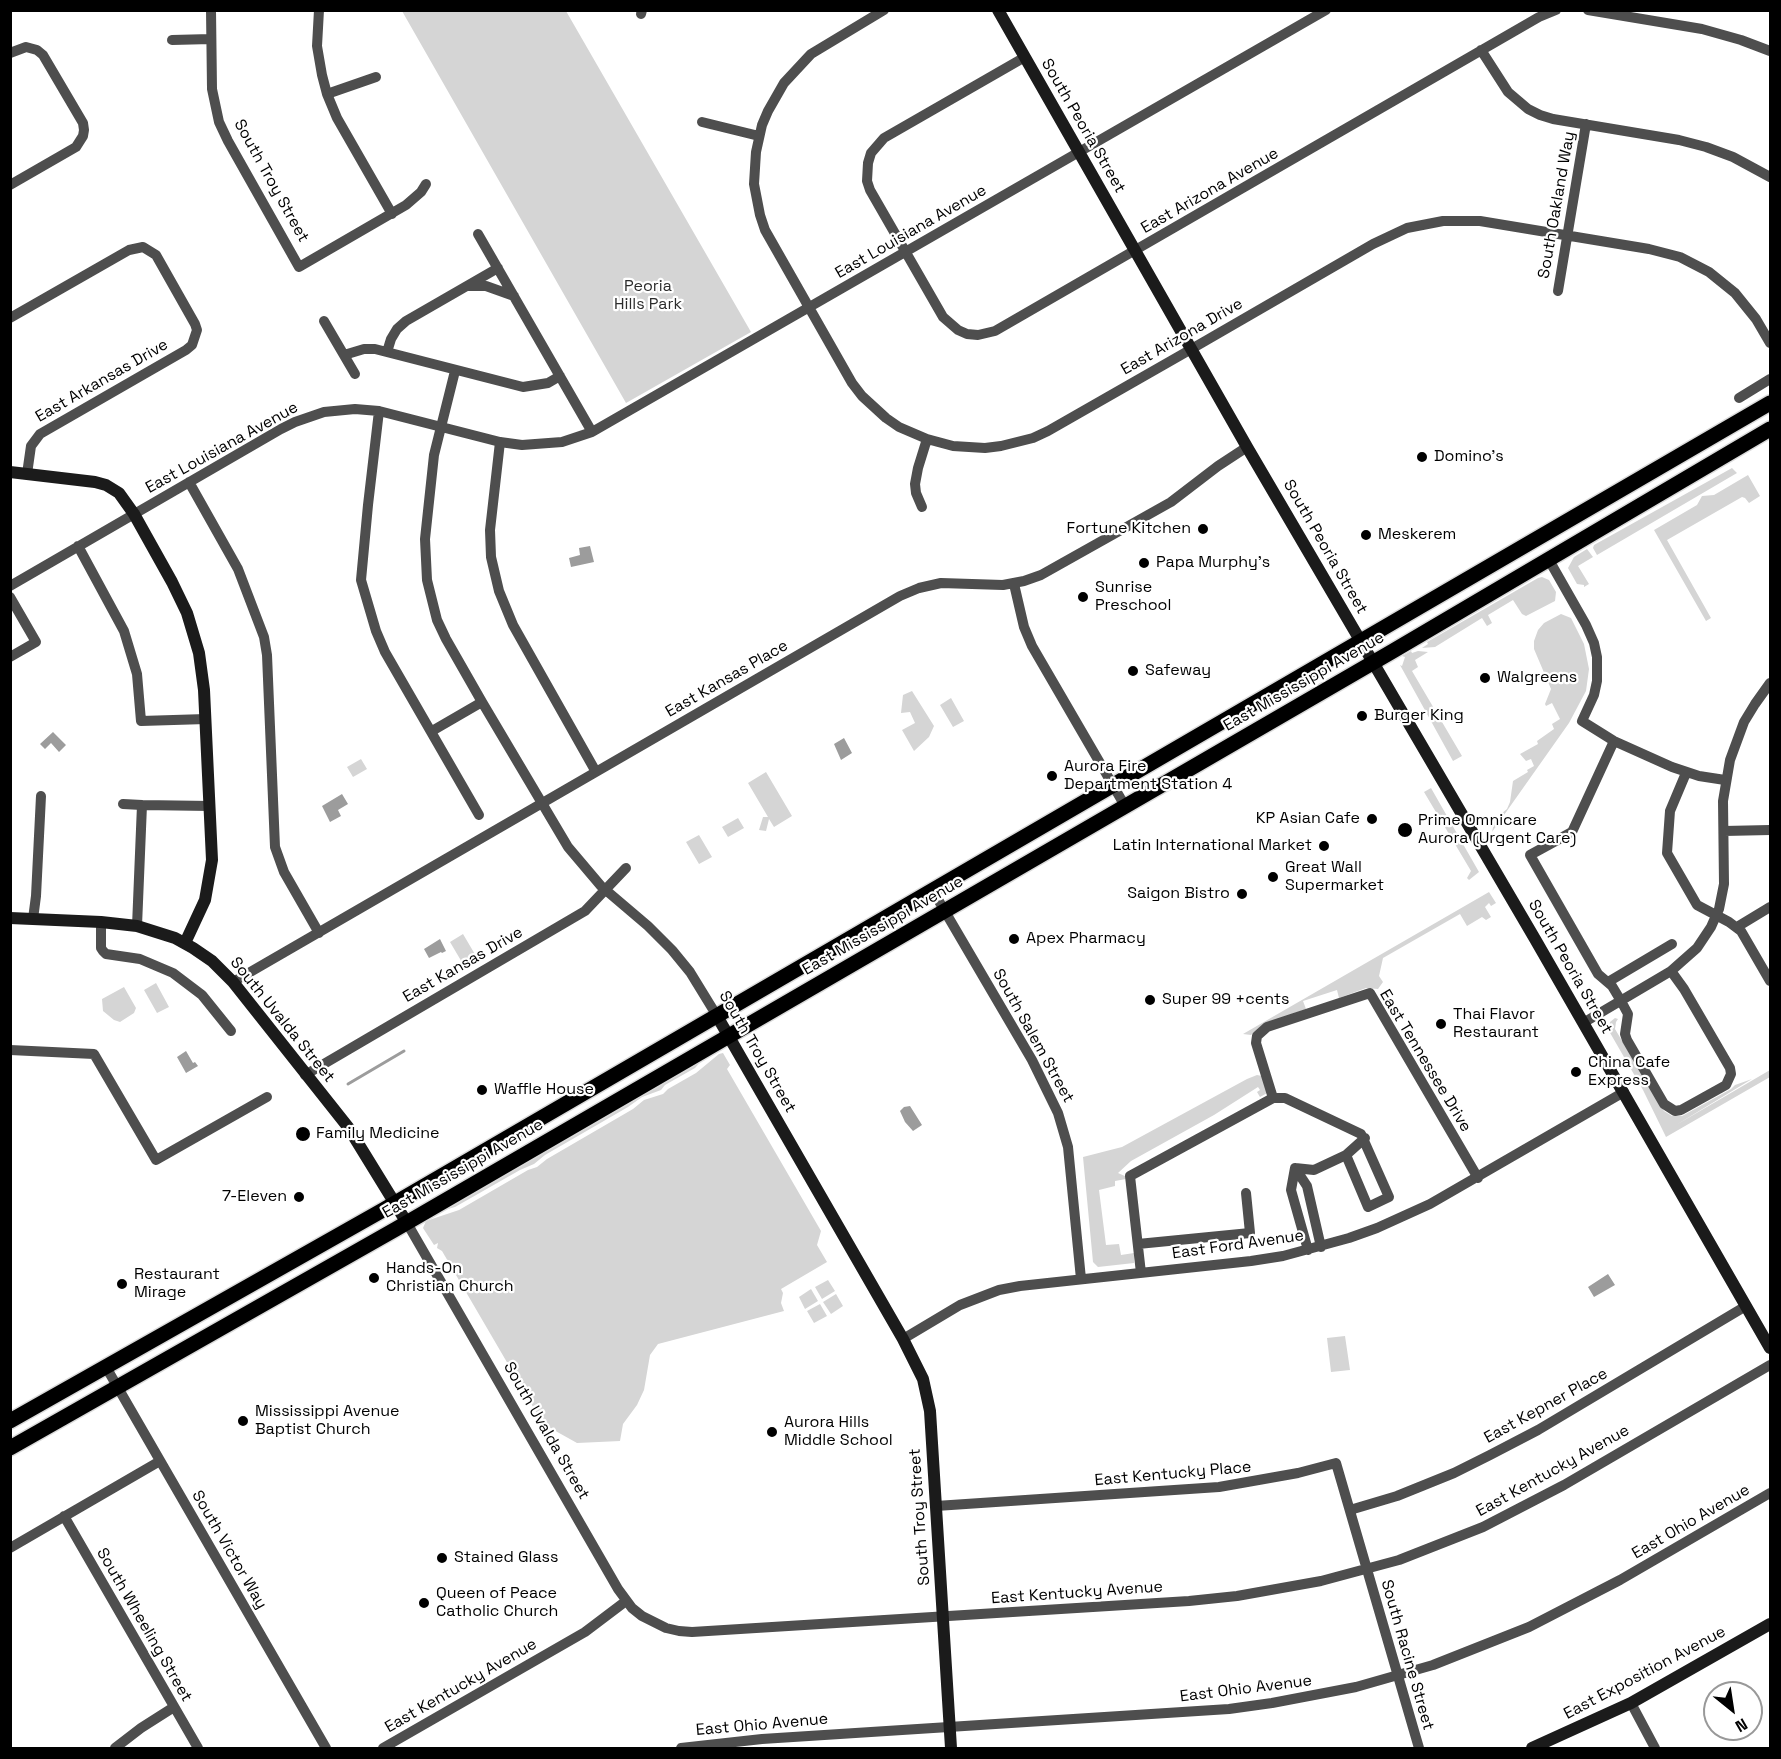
<!DOCTYPE html>
<style>
body{margin:0}
#map{position:relative;width:1781px;height:1759px;overflow:hidden;background:#fff;font-family:"Space Grotesk",sans-serif}
canvas{display:block}
.frame{position:absolute;inset:0;border:12px solid #000;pointer-events:none}
.north{position:absolute;left:1703px;top:1681px;width:60px;height:60px;box-sizing:border-box;background:#fff;border:2px solid #999;border-radius:50%;rotate:150deg;font-size:16px;font-weight:700;line-height:24px;text-align:center;color:#000}
.north::after{content:'';display:block;margin:auto;width:21px;height:27px;background:#000;clip-path:polygon(50% 0,100% 100%,50% 72%,0 100%)}
</style>
<div id="map">
<canvas width="1781" height="1759"></canvas>
<div class="frame"></div>
<div class="north">N</div>
</div>
<script>
const g = document.querySelector('canvas').getContext('2d');
g.lineJoin = 'round';
function fill(path, color) {
  g.fillStyle = color;
  g.fill(path, 'evenodd');
}
function toPath(rows) {
  const path = new Path2D();
  for (const r of rows) {
    path.moveTo(r[0], r[1]);
    for (let i = 2; i < r.length; i += 2) path.lineTo(r[i], r[i + 1]);
  }
  return path;
}
function stroke(path, color, width, dash) {
  g.strokeStyle = color;
  g.lineWidth = width;
  g.lineCap = dash ? 'butt' : 'round';
  g.setLineDash(dash || []);
  g.stroke(path);
}
function write(font, color, halo, rows, align = 'center') {
  g.font = font + ' "Space Grotesk",sans-serif';
  g.lineWidth = 4.5;
  g.setLineDash([]);
  g.textBaseline = 'middle';
  g.strokeStyle = halo;
  g.fillStyle = color;
  for (const [text, x, y, turn = 0] of rows) {
    g.save();
    g.translate(x, y);
    g.rotate((+turn || 0) * Math.PI / 180);
    g.textAlign = isNaN(turn) ? turn : align;
    if (halo) g.strokeText(text, 0, 0);
    g.fillText(text, 0, 0);
    g.restore();
  }
}
fill(toPath([
 [402,11,566,11,751,332,626,403],
 [1732,468,1737,473,1597,555,1593,548,1594,545],
 [1748,475,1760,496,1749,503,1745,498,1742,497,1667,540,1711,618,1706,621,1654,530,1697,505,1702,496,1714,495],
 [1587,549,1593,557,1578,566,1589,584,1584,587,1584,585,1577,584,1568,568,1574,557],
 [1542,577,1549,580,1556,592,1555,601,1526,616,1522,614,1513,600,1488,615,1492,623,1487,626,1482,618,1435,647,1422,648,1428,644,1427,642,1538,578],
 [1561,614,1571,618,1584,644,1589,669,1586,691,1569,723,1492,832,1495,819,1507,809,1510,802,1513,781,1528,772,1527,770,1534,766,1531,759,1526,761,1520,754,1538,744,1537,741,1554,729,1552,724,1560,719,1552,703,1546,706,1545,704,1551,689,1534,649,1534,641,1538,630,1544,623],
 [1411,651,1412,653,1418,651,1428,652,1415,660,1418,667,1412,671,1462,756,1453,761,1400,665,1402,666,1405,657,1402,656],
 [912,691,934,726,929,737,914,751,902,730,915,723,910,712,901,713,903,695],
 [951,698,964,721,953,727,940,705],
 [361,759,367,769,353,777,347,767],
 [766,772,792,816,774,827,769,819,766,831,759,830,763,817,768,817,748,783],
 [1431,788,1479,872,1469,880,1467,878,1471,871,1424,792],
 [738,818,744,828,728,837,722,827],
 [699,835,712,857,699,864,686,842],
 [1489,892,1496,903,1491,906,1489,903,1485,907,1491,917,1486,920,1482,917,1467,926,1460,914,1383,958,1379,976,1383,982,1378,989,1366,988,1339,998,1337,990,1303,1001,1306,1009,1262,1025,1251,1035,1243,1034],
 [463,934,476,956,463,964,450,942],
 [156,983,169,1007,157,1013,144,990],
 [124,987,136,1008,134,1013,120,1022,114,1020,103,1011,102,999],
 [1615,1018,1618,1019,1616,1022,1615,1029,1664,1111,1672,1116,1682,1116,1731,1089,1735,1085,1752,1079,1676,1125,1770,1070,1770,1077,1666,1137,1643,1090,1609,1031,1610,1022],
 [723,1053,730,1065,727,1069,821,1231,817,1245,827,1262,781,1289,783,1293,781,1303,784,1311,658,1344,650,1355,644,1390,637,1405,623,1424,620,1441,577,1443,543,1424,442,1251,437,1248,438,1243,434,1245,423,1228,426,1221,459,1210,528,1170,537,1167,547,1159,633,1109,644,1100,663,1094,668,1089,696,1073,719,1054],
 [703,1059,695,1068,665,1085,661,1090,642,1097,628,1107,545,1155,534,1164,520,1170,455,1207,437,1212],
 [1257,1075,1262,1076,1269,1092,1260,1097,1257,1092,1260,1090,1258,1087,1214,1115,1131,1161,1118,1173,1127,1177,1126,1179,1115,1181,1115,1186,1099,1190,1106,1245,1119,1244,1121,1255,1134,1253,1134,1263,1098,1267,1093,1262,1083,1157,1122,1147,1247,1079],
 [828,1280,835,1291,822,1299,815,1287],
 [811,1289,818,1301,805,1309,799,1297],
 [836,1294,843,1306,831,1314,823,1302],
 [820,1304,827,1316,814,1323,807,1311],
 [1345,1336,1350,1370,1331,1372,1327,1338]
]), '#d5d5d5');
fill(toPath([
 [590,546,594,562,571,567,569,558,580,555,579,548],
 [53,732,66,745,59,752,51,743,45,749,40,744],
 [844,738,852,753,841,760,834,744],
 [342,794,348,804,338,810,341,816,330,822,322,806],
 [440,939,446,951,442,953,441,952,429,958,424,949],
 [186,1051,193,1063,195,1062,198,1066,186,1073,177,1057],
 [910,1106,922,1125,913,1131,905,1122,900,1111,904,1107],
 [1608,1274,1615,1285,1594,1297,1588,1287]
]), '#9c9c9c');
stroke(toPath([
 [348,1084,404,1051]
]), '#9c9c9c', 3);
const primary = toPath([
 [10,1421,383,1210,1770,403],
 [10,1448,396,1229,1393,651,1770,429]
]);
stroke(primary, '#dbdbdb', 18);
stroke(toPath([
 [211,10,212,89,219,122,228,141,299,267,406,205,421,192,426,184],
 [319,10,317,46,322,75,327,94,337,118,392,214],
 [884,10,811,54,784,83,768,111,762,125,756,152,754,184,760,215,765,230,852,383,862,396,886,418,899,427,927,439,953,446,985,448,1001,446,1033,438,1048,431,1181,355,1373,244,1407,228,1443,221,1480,221,1649,249,1680,257,1709,272,1735,293,1756,319,1770,343],
 [1588,10,1702,29,1741,40,1770,51],
 [641,14,642,10],
 [172,40,211,39],
 [1481,50,1508,92,1528,109,1540,115,1553,119,1679,140,1706,147,1733,157,1770,177],
 [10,53,26,47,37,50,43,55,83,123,84,130,83,136,76,147,10,185],
 [1025,57,884,138,871,153,868,163,867,181,870,190,943,317,958,330,967,334,978,335,995,331,1539,17,1556,10],
 [327,94,376,77],
 [702,122,759,136],
 [478,234,592,432],
 [468,286,486,286,514,296],
 [1558,291,1586,124],
 [10,318,129,250,143,247,156,255,195,324,197,330,192,345,186,350,40,434,31,446,27,474],
 [324,321,355,374],
 [387,352,391,339,397,329,406,321,498,268],
 [344,355,364,349,375,349,523,387,548,383,560,376],
 [455,371,434,455,425,539,427,580,437,620,446,639,482,702,568,847,601,886,648,926,672,950,690,972,717,1016],
 [1739,398,1770,379],
 [379,411,368,505,361,580,376,631,385,652,479,815],
 [500,442,490,530,491,557,499,591,513,625,596,772],
 [189,482,238,569,264,637,267,655,275,847,284,872,319,933],
 [922,507,916,493,915,484,918,468,927,439],
 [78,546,124,631,137,674,141,721,206,719],
 [1549,560,1586,625,1594,643,1597,657,1597,681,1594,695,1582,721,1614,741,1672,767,1699,776,1725,780],
 [1014,584,1024,627,1032,646,1125,806],
 [10,586,281,429,295,422,324,412,355,409,379,411,500,442,522,445,562,442,592,432,1326,10],
 [10,597,36,642,10,657],
 [432,731,482,702],
 [1614,741,1572,832,1530,855,1598,974,1612,986,1621,1001,1628,1014,1625,1034,1627,1040,1664,1104,1675,1111,1681,1110,1726,1085,1731,1074,1730,1068,1684,989,1671,971],
 [1686,773,1670,811,1667,853,1697,905,1729,922,1741,931,1770,981],
 [123,804,142,805],
 [1724,831,1770,830],
 [933,891,1032,1060,1058,1113,1068,1147,1081,1279],
 [33,919,36,896,41,796],
 [101,922,101,948,103,951,106,954,140,959,173,973,202,995,231,1031],
 [137,926,142,805,210,806],
 [1737,927,1770,907],
 [233,982,900,596,919,588,941,583,1003,585,1024,581,1041,575,1171,502,1218,466,1247,447],
 [1608,982,1672,944],
 [1583,1023,1671,971,1697,948,1711,927,1719,909,1724,884,1723,801,1730,760,1744,722,1755,704,1770,683],
 [10,1050,94,1054,156,1160,267,1097],
 [305,1075,585,911,626,868],
 [1273,1098,1256,1043,1257,1036,1267,1027,1370,993,1478,1178],
 [1295,1168,1291,1190,1308,1250],
 [1295,1168,1307,1186,1321,1247],
 [1295,1168,1314,1170,1346,1155,1365,1138],
 [407,1223,618,1589,632,1608,642,1616,666,1628,679,1631,692,1632,1189,1601,1237,1596,1321,1581,1399,1560,1483,1527,1564,1485,1770,1365],
 [1138,1244,1250,1233,1246,1193],
 [1141,1273,1130,1176,1273,1098,1285,1098,1361,1134,1389,1197,1368,1207,1346,1155],
 [903,1339,960,1305,999,1290,1020,1286,1251,1261,1283,1256,1349,1238,1377,1228,1430,1204,1624,1092],
 [106,1367,326,1748],
 [936,1506,1219,1487,1298,1473,1336,1463,1419,1748],
 [1350,1510,1397,1496,1454,1473,1490,1455,1538,1430,1746,1306],
 [64,1516,198,1748],
 [10,1548,160,1461],
 [1631,1703,1655,1748],
 [115,1748,141,1728,174,1707],
 [383,1748,585,1632,626,1601],
 [681,1748,762,1739,1229,1709,1272,1703,1356,1687,1433,1665,1529,1627,1620,1580,1770,1493]
]), '#4e4e4e', 10);
stroke(toPath([
 [998,10,1247,447,1535,939,1770,1348],
 [10,472,95,482,106,485,119,493,134,514,172,582,187,613,199,653,204,690,212,860,205,900,185,943],
 [10,918,101,922,137,926,175,938,193,948,212,961,233,982,348,1127,407,1223],
 [717,1016,903,1339,923,1379,930,1411,951,1748],
 [1532,1748,1631,1703,1770,1624]
]), '#1b1b1b', 12);
stroke(primary, '#000', 15);
for (const [x, y, r, color] of [
 [1422,457,6,"#000"],
 [1203,529,6,"#000"],
 [1366,535,6,"#000"],
 [1144,563,6,"#000"],
 [1083,597,6,"#000"],
 [1133,671,6,"#000"],
 [1485,678,6,"#000"],
 [1362,716,6,"#000"],
 [1052,776,6,"#000"],
 [1372,819,6,"#000"],
 [1405,830,8,"#000"],
 [1324,846,6,"#000"],
 [1273,877,6,"#000"],
 [1242,894,6,"#000"],
 [1014,939,6,"#000"],
 [1150,1000,6,"#000"],
 [1441,1024,6,"#000"],
 [1576,1072,6,"#000"],
 [482,1090,6,"#000"],
 [303,1134,8,"#000"],
 [299,1197,6,"#000"],
 [374,1278,6,"#000"],
 [122,1284,6,"#000"],
 [243,1421,6,"#000"],
 [772,1432,6,"#000"],
 [442,1558,6,"#000"],
 [424,1603,6,"#000"]
]) {
  const dot = new Path2D();
  dot.arc(x, y, r, 0, 2 * Math.PI);
  g.fillStyle = color;
  g.fill(dot);
  stroke(dot, '#fff', 2);
}
write('16px', '#000', '#fff', [
 ["South Peoria Street",1083,126,60],
 ["South Troy Street",271,181,61],
 ["East Arizona Avenue",1210,191,-30],
 ["South Oakland Way",1557,205,-80],
 ["East Louisiana Avenue",911,232,-30],
 ["East Arizona Drive",1182,337,-30],
 ["East Arkansas Drive",102,381,-30],
 ["East Louisiana Avenue",222,448,-29],
 ["South Peoria Street",1325,547,60],
 ["East Kansas Place",727,679,-30],
 ["East Mississippi Avenue",1304,682,-30],
 ["East Mississippi Avenue",883,926,-30],
 ["East Kansas Drive",463,965,-30],
 ["South Peoria Street",1570,967,60],
 ["South Uvalda Street",282,1020,51],
 ["South Salem Street",1033,1036,61],
 ["South Troy Street",757,1052,60],
 ["East Tennessee Drive",1425,1061,59],
 ["East Mississippi Avenue",463,1169,-30],
 ["East Ford Avenue",1238,1245,-8],
 ["East Kepner Place",1546,1406,-29],
 ["South Uvalda Street",546,1431,60],
 ["East Kentucky Avenue",1553,1471,-29],
 ["East Kentucky Place",1173,1474,-5],
 ["South Troy Street",920,1517,-94],
 ["East Ohio Avenue",1691,1522,-30],
 ["South Victor Way",229,1550,60],
 ["East Kentucky Avenue",1077,1593,-4],
 ["South Wheeling Street",144,1625,60],
 ["South Racine Street",1407,1655,74],
 ["East Exposition Avenue",1645,1673,-28],
 ["East Kentucky Avenue",461,1686,-30],
 ["East Ohio Avenue",1246,1689,-7],
 ["East Ohio Avenue",762,1725,-5]
]);
write('16px', '#2c2c2c', '#fff', [
 ["Peoria",648,287],
 ["Hills Park",648,305]
]);
write('16px', '#000', '#fff', [
 ["Domino's",1434,457],
 ["Fortune Kitchen",1191,529,"right"],
 ["Meskerem",1378,535],
 ["Papa Murphy's",1156,563],
 ["Sunrise",1095,588],
 ["Preschool",1095,606],
 ["Safeway",1145,671],
 ["Walgreens",1497,678],
 ["Burger King",1374,716],
 ["Aurora Fire",1064,767],
 ["Department Station 4",1064,785],
 ["KP Asian Cafe",1360,819,"right"],
 ["Prime Omnicare",1418,821],
 ["Aurora (Urgent Care)",1418,839],
 ["Latin International Market",1312,846,"right"],
 ["Great Wall",1285,868],
 ["Supermarket",1285,886],
 ["Saigon Bistro",1230,894,"right"],
 ["Apex Pharmacy",1026,939],
 ["Super 99 +cents",1162,1000],
 ["Thai Flavor",1453,1015],
 ["Restaurant",1453,1033],
 ["China Cafe",1588,1063],
 ["Express",1588,1081],
 ["Waffle House",494,1090],
 ["Family Medicine",316,1134],
 ["7-Eleven",287,1197,"right"],
 ["Hands-On",386,1269],
 ["Christian Church",386,1287],
 ["Restaurant",134,1275],
 ["Mirage",134,1293],
 ["Mississippi Avenue",255,1412],
 ["Baptist Church",255,1430],
 ["Aurora Hills",784,1423],
 ["Middle School",784,1441],
 ["Stained Glass",454,1558],
 ["Queen of Peace",436,1594],
 ["Catholic Church",436,1612]
], 'left');
</script>
